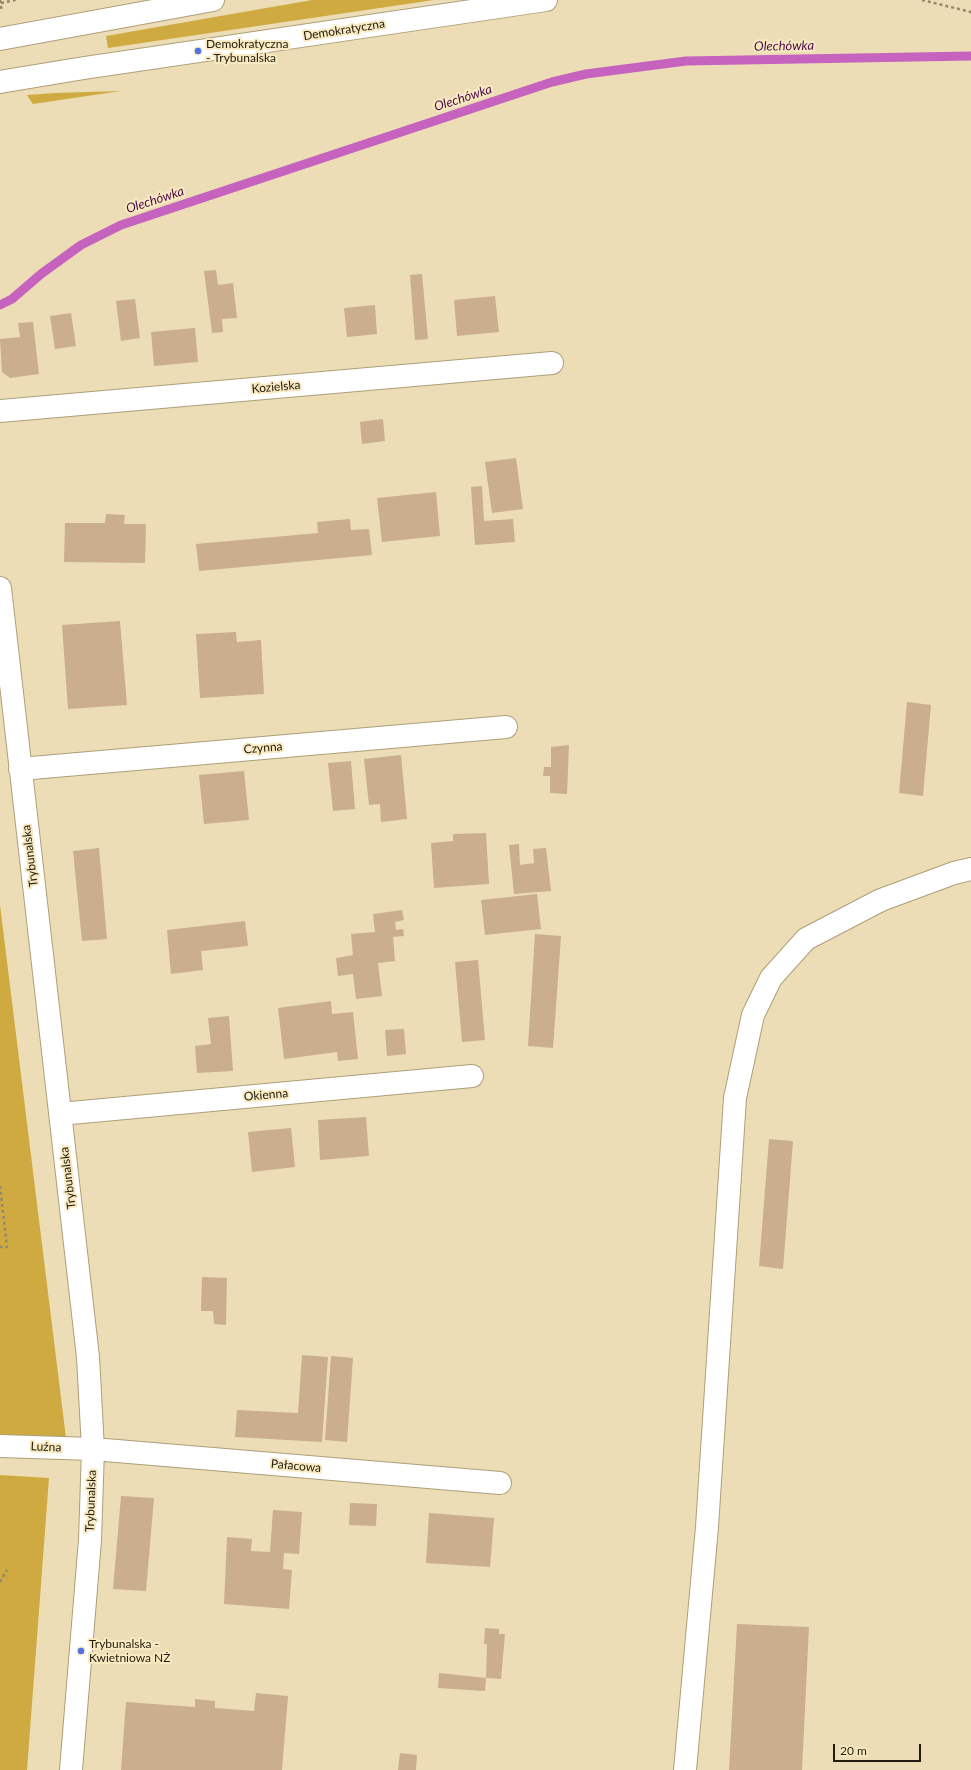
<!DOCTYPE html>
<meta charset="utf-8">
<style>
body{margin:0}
#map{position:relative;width:971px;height:1770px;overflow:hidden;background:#ecddb6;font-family:Lato,sans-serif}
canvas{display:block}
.scale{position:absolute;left:833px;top:1744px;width:88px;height:18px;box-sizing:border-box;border:2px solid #201b0c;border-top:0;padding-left:5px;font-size:12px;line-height:14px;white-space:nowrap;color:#201b0c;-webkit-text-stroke:3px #f9eac2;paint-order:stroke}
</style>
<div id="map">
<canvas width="971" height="1770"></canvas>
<div class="scale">20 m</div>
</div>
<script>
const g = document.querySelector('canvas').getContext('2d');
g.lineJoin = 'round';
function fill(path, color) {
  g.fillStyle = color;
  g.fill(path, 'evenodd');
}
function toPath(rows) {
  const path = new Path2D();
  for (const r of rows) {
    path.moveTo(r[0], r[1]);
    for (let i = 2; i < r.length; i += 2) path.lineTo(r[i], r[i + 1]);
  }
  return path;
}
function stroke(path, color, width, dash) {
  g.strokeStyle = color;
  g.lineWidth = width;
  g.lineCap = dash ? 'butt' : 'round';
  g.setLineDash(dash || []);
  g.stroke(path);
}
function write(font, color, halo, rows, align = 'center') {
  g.font = font + ' Lato,sans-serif';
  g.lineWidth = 4;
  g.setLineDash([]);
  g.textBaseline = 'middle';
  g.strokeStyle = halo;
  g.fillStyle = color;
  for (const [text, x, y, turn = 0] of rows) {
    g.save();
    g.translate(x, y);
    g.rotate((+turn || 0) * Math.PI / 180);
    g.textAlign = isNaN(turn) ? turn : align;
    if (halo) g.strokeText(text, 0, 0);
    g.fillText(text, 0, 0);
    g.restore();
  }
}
fill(toPath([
 [312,0,434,0,108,48,106,36],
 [121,91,33,104,27,95,55,93],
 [0,905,66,1438,0,1435],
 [0,1475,49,1478,27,1770,0,1770]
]), '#cfaa40');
stroke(toPath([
 [0,305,12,299,41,274,81,245,121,225,552,82,586,74,686,61,971,56]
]), '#c563be', 9);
fill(toPath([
 [216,270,218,285,233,283,237,318,222,319,223,332,212,333,204,271],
 [422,274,428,339,415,340,410,275],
 [495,296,499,332,457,336,454,300],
 [135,299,140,338,121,341,116,301],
 [375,305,377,334,347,337,344,308],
 [71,313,76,346,55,349,50,316],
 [33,322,39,374,10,378,2,372,0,339,20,337,18,323],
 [195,328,198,362,154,366,151,332],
 [383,419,385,441,362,444,360,422],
 [516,458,523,509,492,513,485,462],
 [482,486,484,521,513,519,515,542,475,545,471,487],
 [436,492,440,536,382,542,377,498],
 [106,514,125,515,124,524,146,524,145,563,64,562,65,523,105,523],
 [350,519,351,530,369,529,372,555,199,571,196,544,318,533,317,522],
 [120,621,127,705,68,709,62,625],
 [236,632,237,642,261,640,264,694,200,698,196,634],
 [907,702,931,705,923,796,899,793],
 [569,745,567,794,550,793,550,776,543,776,544,767,551,767,551,747],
 [401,755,407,819,381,822,380,804,369,805,364,759],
 [351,761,355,809,333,811,328,763],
 [244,771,249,820,204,824,199,775],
 [486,833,489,884,434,888,431,843,453,841,453,834],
 [519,844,520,865,534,863,533,849,546,848,551,891,514,894,509,845],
 [99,848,107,939,82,941,73,851],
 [537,894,541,929,485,935,481,900],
 [402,910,404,920,395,922,396,930,403,929,404,936,393,937,395,961,378,963,382,996,356,999,353,974,338,976,336,958,353,955,351,934,375,932,373,914],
 [245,921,248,946,201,951,203,970,171,974,167,930],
 [535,934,561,936,553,1048,528,1046],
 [478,960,485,1040,462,1042,455,962],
 [331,1001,332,1014,353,1012,358,1059,338,1061,337,1052,284,1059,278,1008],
 [229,1016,233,1071,197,1073,195,1046,211,1044,208,1018],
 [404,1029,406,1054,387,1056,385,1030],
 [366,1117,369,1156,320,1160,318,1120],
 [291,1128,295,1167,252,1172,248,1132],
 [769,1139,793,1141,783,1269,759,1266],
 [202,1277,227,1278,226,1325,214,1324,213,1311,201,1311],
 [302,1355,328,1357,322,1442,235,1437,237,1410,298,1413],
 [331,1356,353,1358,347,1442,325,1440],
 [121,1496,154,1498,146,1591,113,1589],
 [350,1503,377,1504,376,1526,349,1525],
 [273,1510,302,1512,299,1554,284,1553,283,1569,292,1570,289,1609,224,1604,227,1537,252,1539,251,1551,270,1552],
 [429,1513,494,1518,490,1567,426,1563],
 [737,1624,809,1627,802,1770,729,1770],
 [485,1628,499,1629,499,1634,505,1634,501,1679,486,1678,485,1691,438,1688,439,1673,486,1678,487,1644,484,1644],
 [256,1693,288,1696,282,1770,121,1770,126,1702,195,1707,195,1699,215,1701,215,1708,254,1711],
 [400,1753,417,1755,416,1770,398,1770]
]), '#caae8e');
const minor = toPath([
 [0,39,213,0],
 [0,82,84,68,546,0],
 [0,411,552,363],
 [0,588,88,1357,93,1449,90,1540,71,1770],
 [20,769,506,727],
 [60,1114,472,1076],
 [0,1446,93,1449,500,1483],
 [685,1770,707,1527,735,1098,753,1015,771,978,806,939,881,900,954,873,971,869]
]);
stroke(minor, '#ad9f79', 24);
stroke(toPath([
 [0,0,2,12],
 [922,0,971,12],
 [1,3,16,0],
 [0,1186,7,1247,0,1247],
 [0,1582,7,1570]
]), '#93896c', 2.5, [3, 3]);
stroke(minor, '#fff', 22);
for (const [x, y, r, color] of [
 [198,51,4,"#5470e6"],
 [81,1651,4,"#5470e6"]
]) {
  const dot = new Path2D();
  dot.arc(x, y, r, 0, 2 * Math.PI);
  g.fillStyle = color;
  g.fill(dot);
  stroke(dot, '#f9eac2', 1.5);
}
write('12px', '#201b0c', '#f9eac2', [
 ["Demokratyczna",344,30,-9],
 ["Kozielska",276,387,-5],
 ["Czynna",263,748,-5],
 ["Trybunalska",30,856,-97],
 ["Okienna",266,1095,-5],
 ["Trybunalska",68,1178,-97],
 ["Luźna",46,1447,2],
 ["Pałacowa",296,1466,5],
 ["Trybunalska",91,1501,-88]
]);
write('12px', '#201b0c', '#f9eac2', [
 ["Demokratyczna",206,44],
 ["- Trybunalska",206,58],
 ["Trybunalska -",89,1644],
 ["Kwietniowa NŻ",89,1658]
], 'left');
write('italic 13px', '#4a0b48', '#f9eac2', [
 ["Olechówka",784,46,-1],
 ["Olechówka",463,98,-18],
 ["Olechówka",155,200,-18]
]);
</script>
